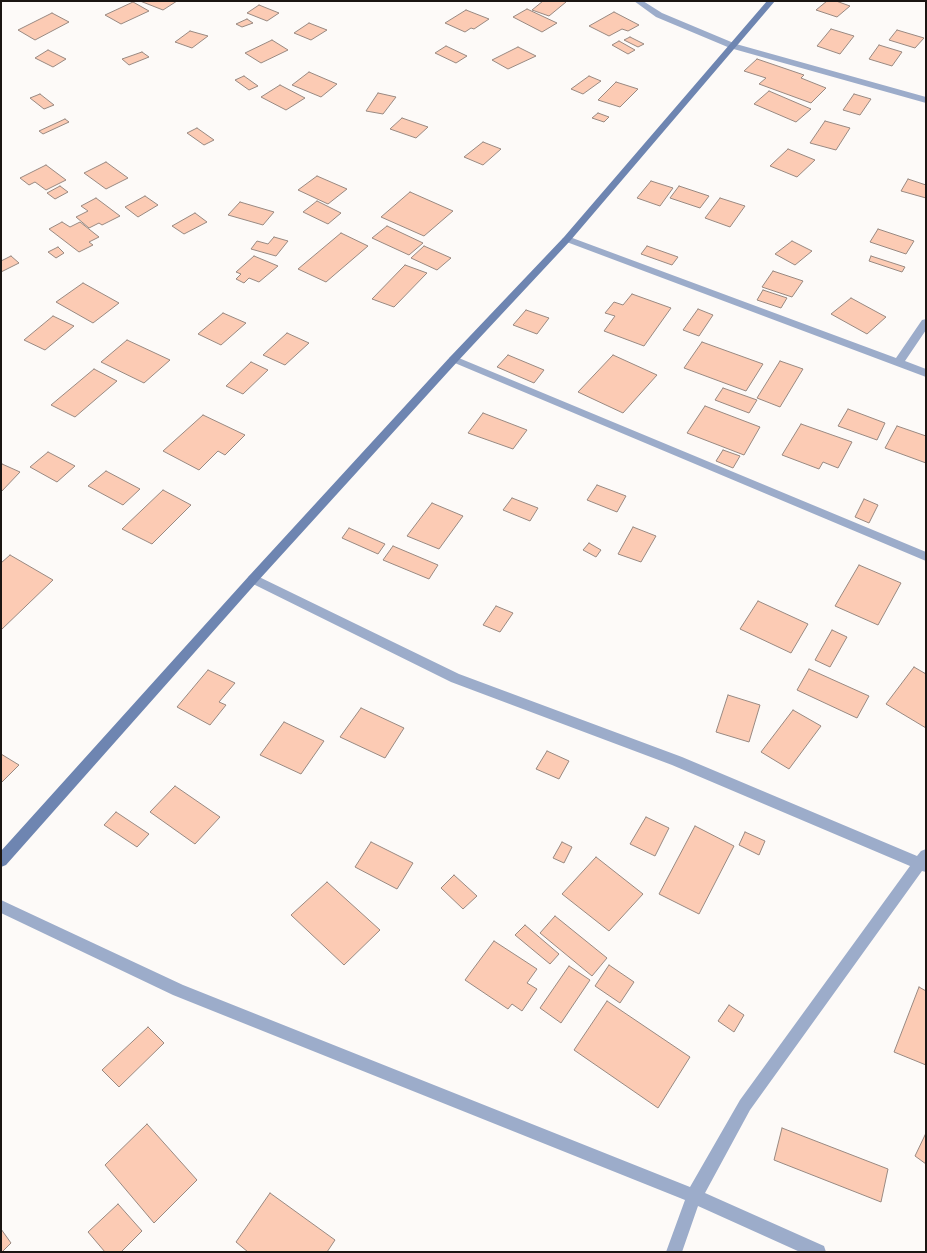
<!DOCTYPE html>
<style>
body{margin:0}
#map{position:relative;width:927px;height:1253px;overflow:hidden;background:#fdfaf8;font-family:Barlow,sans-serif}
canvas{display:block}
.frame{position:absolute;inset:0;border:2px solid #1b1512;pointer-events:none}
</style>
<div id="map">
<canvas width="927" height="1253"></canvas>
<div class="frame"></div>
</div>
<script>
const g = document.querySelector('canvas').getContext('2d');
g.lineJoin = 'round';
function fill(path, color) {
  g.fillStyle = color;
  g.fill(path, 'evenodd');
}
function toPath(rows) {
  const path = new Path2D();
  for (const r of rows) {
    path.moveTo(r[0], r[1]);
    for (let i = 2; i < r.length; i += 2) path.lineTo(r[i], r[i + 1]);
  }
  return path;
}
function stroke(path, color, width, dash) {
  g.strokeStyle = color;
  g.lineWidth = width;
  g.lineCap = dash ? 'butt' : 'round';
  g.setLineDash(dash || []);
  g.stroke(path);
}
const building = toPath([
 [140,1,177,1,163,10,140,1],
 [543,1,563,1,566,2,549,16,532,10,543,1],
 [827,1,836,1,850,6,837,17,816,10,827,1],
 [133,2,149,11,121,24,105,15,133,2],
 [259,5,279,13,267,21,247,13,259,5],
 [527,9,557,23,542,32,513,17,527,9],
 [466,10,489,19,474,29,471,28,465,32,445,23,466,10],
 [614,12,639,25,628,31,622,29,609,36,589,26,614,12],
 [52,13,69,22,35,40,18,30,52,13],
 [247,19,253,23,242,27,236,24,247,19],
 [309,23,327,30,311,40,294,33,309,23],
 [831,29,854,36,840,54,817,46,831,29],
 [897,30,924,38,915,48,889,40,897,30],
 [190,31,208,36,192,48,175,42,190,31],
 [630,37,644,44,638,47,624,40,630,37],
 [272,40,288,50,261,63,245,53,272,40],
 [619,41,635,50,628,54,612,45,619,41],
 [879,45,902,52,892,66,869,59,879,45],
 [446,46,467,56,456,63,435,53,446,46],
 [518,47,536,56,508,69,492,60,518,47],
 [48,50,66,59,53,67,35,58,48,50],
 [142,52,149,57,129,65,122,59,142,52],
 [757,59,804,75,801,78,826,88,811,103,759,84,766,78,744,71,757,59],
 [309,72,337,84,321,97,292,85,309,72],
 [244,76,258,86,249,90,235,80,244,76],
 [589,76,601,81,583,94,571,89,589,76],
 [616,82,638,89,620,107,598,100,616,82],
 [280,85,305,98,286,110,261,97,280,85],
 [769,91,811,109,796,122,754,104,769,91],
 [378,93,396,97,383,114,366,111,378,93],
 [40,94,54,105,44,109,30,98,40,94],
 [854,94,871,99,860,115,843,110,854,94],
 [598,113,609,117,604,122,592,118,598,113],
 [402,118,428,127,416,138,390,129,402,118],
 [65,119,69,122,43,134,39,131,65,119],
 [825,121,850,128,836,150,810,143,825,121],
 [197,128,214,140,204,145,187,133,197,128],
 [483,142,501,149,483,165,464,157,483,142],
 [788,149,815,160,797,177,770,166,788,149],
 [106,162,128,178,106,189,84,173,106,162],
 [46,165,66,180,46,190,35,182,29,185,20,178,46,165],
 [317,176,347,189,328,204,298,190,317,176],
 [908,179,926,185,926,198,901,191,908,179],
 [651,181,673,188,660,206,637,198,651,181],
 [60,186,68,192,55,199,47,193,60,186],
 [679,186,709,196,700,208,670,198,679,186],
 [410,192,453,211,424,236,381,217,410,192],
 [145,196,158,205,138,217,125,207,145,196],
 [96,198,120,216,102,225,99,223,89,228,76,217,88,211,81,206,96,198],
 [720,198,745,206,730,227,705,218,720,198],
 [317,201,341,213,328,224,303,212,317,201],
 [240,202,274,212,263,225,228,215,240,202],
 [195,213,207,222,184,234,172,226,195,213],
 [62,222,70,227,80,222,99,237,89,242,93,245,79,252,49,229,62,222],
 [387,226,423,243,409,255,372,238,387,226],
 [878,229,914,241,906,254,870,242,878,229],
 [341,233,368,246,326,282,298,269,341,233],
 [274,237,288,241,276,256,251,249,257,241,268,244,274,237],
 [792,241,812,251,795,265,775,254,792,241],
 [424,246,451,258,437,270,411,258,424,246],
 [647,246,678,257,672,265,641,254,647,246],
 [58,247,64,253,56,258,48,252,58,247],
 [11,256,19,263,1,272,1,261,11,256],
 [254,256,278,266,259,282,249,278,244,283,236,279,241,274,236,272,254,256],
 [871,256,905,267,902,272,869,261,871,256],
 [405,265,427,273,394,307,372,299,405,265],
 [773,271,803,281,792,297,762,287,773,271],
 [83,283,119,303,93,323,56,302,83,283],
 [763,290,787,298,781,308,757,300,763,290],
 [632,294,671,308,644,346,604,331,615,316,605,313,614,302,623,305,632,294],
 [851,298,886,317,867,334,831,314,851,298],
 [698,309,713,315,699,336,683,330,698,309],
 [526,310,549,318,537,334,513,325,526,310],
 [223,313,246,323,221,345,198,334,223,313],
 [53,316,74,326,45,350,24,340,53,316],
 [287,333,309,343,285,365,263,355,287,333],
 [127,340,170,360,144,383,101,362,127,340],
 [702,342,763,364,746,391,684,368,702,342],
 [508,355,544,370,534,383,497,367,508,355],
 [613,355,657,375,623,413,578,392,613,355],
 [780,361,803,369,780,407,757,398,780,361],
 [251,362,268,370,243,394,226,386,251,362],
 [94,369,117,381,75,417,51,405,94,369],
 [723,388,757,400,749,413,715,400,723,388],
 [705,406,760,427,744,455,687,433,705,406],
 [848,409,885,423,877,440,838,426,848,409],
 [483,413,527,430,513,449,468,433,483,413],
 [203,415,245,435,225,455,218,451,199,470,163,451,203,415],
 [801,424,852,442,838,468,823,462,819,469,782,455,801,424],
 [897,426,926,436,926,463,885,448,897,426],
 [723,450,740,456,733,468,716,461,723,450],
 [48,452,75,466,57,482,30,467,48,452],
 [2,464,20,472,1,492,1,466,2,464],
 [106,471,140,489,123,505,88,486,106,471],
 [597,485,626,496,617,512,587,500,597,485],
 [163,490,191,505,152,544,122,529,163,490],
 [512,498,538,508,530,521,503,510,512,498],
 [864,499,878,505,869,523,855,517,864,499],
 [432,503,463,516,439,549,407,536,432,503],
 [633,527,656,536,641,562,618,554,633,527],
 [349,528,385,544,378,554,342,538,349,528],
 [589,543,601,550,596,557,583,550,589,543],
 [393,546,438,565,429,579,383,560,393,546],
 [10,555,53,580,1,630,1,563,10,555],
 [859,565,901,583,878,625,835,606,859,565],
 [758,601,808,624,791,653,740,629,758,601],
 [496,606,513,613,500,632,483,625,496,606],
 [832,630,847,637,830,667,815,660,832,630],
 [914,667,926,674,926,728,886,704,914,667],
 [809,669,869,696,857,718,797,690,809,669],
 [208,670,235,683,219,702,226,705,210,725,177,707,208,670],
 [728,695,760,705,749,742,716,732,728,695],
 [361,708,404,728,385,758,340,737,361,708],
 [793,710,821,726,789,769,761,752,793,710],
 [284,722,324,741,301,774,260,755,284,722],
 [547,751,569,761,559,779,536,769,547,751],
 [1,754,19,765,2,782,1,781,1,754],
 [175,786,220,817,195,844,150,812,175,786],
 [116,812,149,834,137,847,104,825,116,812],
 [646,817,669,828,655,856,630,844,646,817],
 [695,826,734,846,699,914,659,894,695,826],
 [745,832,765,841,759,855,739,845,745,832],
 [371,842,413,863,397,889,355,867,371,842],
 [562,842,572,847,564,863,553,858,562,842],
 [596,857,643,894,609,931,562,894,596,857],
 [454,875,477,896,463,909,441,888,454,875],
 [327,882,380,930,344,965,291,915,327,882],
 [555,916,607,958,592,976,540,933,555,916],
 [525,925,559,954,550,964,515,935,525,925],
 [494,941,537,969,527,983,537,989,522,1011,512,1004,508,1009,465,980,494,941],
 [609,965,634,982,620,1003,595,986,609,965],
 [569,966,590,980,561,1023,540,1008,569,966],
 [919,987,926,991,926,1065,894,1052,919,987],
 [607,1001,690,1057,658,1108,574,1050,607,1001],
 [729,1005,744,1015,734,1032,718,1021,729,1005],
 [148,1027,164,1043,119,1087,102,1070,148,1027],
 [147,1124,197,1180,154,1223,105,1165,147,1124],
 [782,1128,888,1169,881,1202,774,1160,782,1128],
 [926,1133,926,1164,915,1156,926,1133],
 [270,1193,335,1240,327,1252,248,1252,236,1242,270,1193],
 [118,1204,142,1231,121,1252,105,1252,88,1232,118,1204],
 [1,1229,11,1243,2,1252,1,1252,1,1229]
]);
fill(building, '#fccbb4');
stroke(building, '#998981', 1);
fill(toPath([
 [634,1,643,1,662,13,736,44,926,97,926,103,730,48,656,17,634,1],
 [567,236,896,358,922,320,926,319,926,330,905,361,926,369,926,377,564,241,562,239,567,236],
 [454,356,926,552,926,561,450,361,449,359,450,357,454,356],
 [253,574,459,674,682,757,917,856,921,851,926,849,926,872,922,871,750,1110,705,1193,824,1246,826,1252,800,1252,698,1206,682,1252,666,1252,685,1200,173,995,1,913,1,900,183,985,690,1187,740,1100,910,866,672,765,451,682,249,582,247,579,249,576,253,574]
]), '#9cacca');
fill(toPath([
 [767,1,775,1,570,241,458,361,257,582,6,865,1,867,1,851,249,576,450,357,564,237,767,1]
]), '#6e85b1');
</script>
